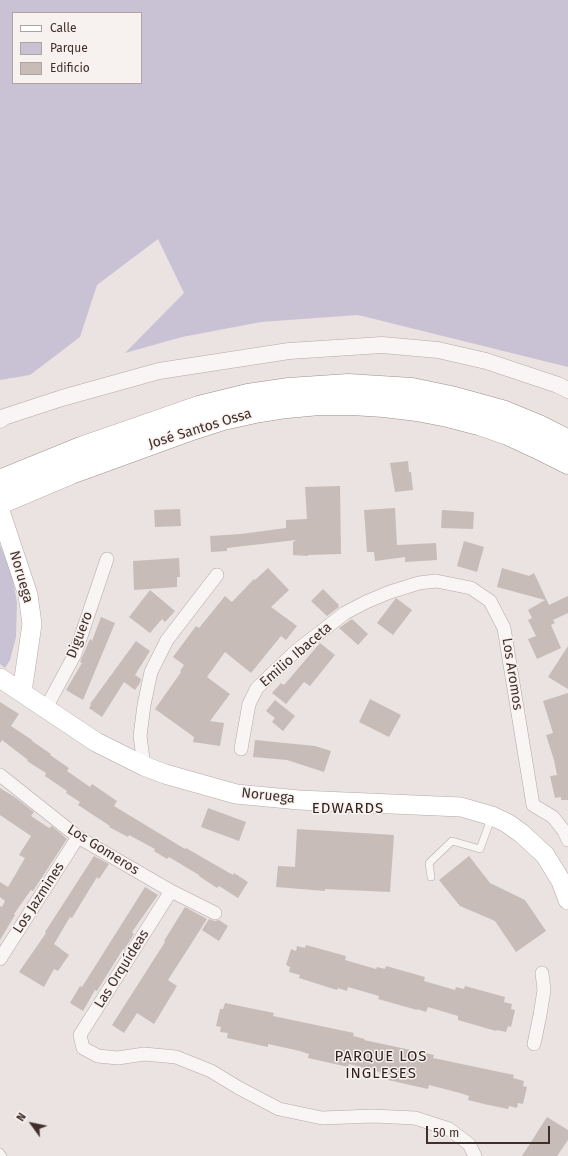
<!DOCTYPE html>
<meta charset="utf-8">
<style>
body{margin:0}
#map{position:relative;width:568px;height:1156px;overflow:hidden;background:#eae3e1;font-family:"Fira Sans",sans-serif}
canvas{display:block}
.legend{position:absolute;left:12px;top:12px;width:130px;height:72px;box-sizing:border-box;background:#f7f2f0;border:1px solid #afa4a0;margin:0;padding:5px 7px;list-style:none;font-size:12px;color:#422f29}
.legend li{display:flex;align-items:center;gap:8px;height:20px}
.legend b{width:20px;border:1px solid #afa4a0}
.north{position:absolute;left:12px;top:1104px;width:40px;height:40px;-webkit-text-stroke:3px #f7f2f0;paint-order:stroke;rotate:303deg;font-size:11px;font-weight:700;line-height:16px;text-align:center;color:#422f29}
.north::after{content:'';display:block;margin:auto;width:14px;height:18px;background:#422f29;clip-path:polygon(50% 0,100% 100%,50% 72%,0 100%)}
.scale{position:absolute;left:426px;top:1126px;width:124px;height:18px;box-sizing:border-box;border:2px solid #422f29;border-top:0;padding-left:5px;font-size:12px;line-height:14px;white-space:nowrap;color:#422f29;-webkit-text-stroke:3px #f7f2f0;paint-order:stroke}
</style>
<div id="map">
<canvas width="568" height="1156"></canvas>
<ul class="legend">
<li><b style="height:5px;background:#fff"></b>Calle</li>
<li><b style="height:11px;background:#c9c2d4"></b>Parque</li>
<li><b style="height:11px;background:#c7bcb8"></b>Edificio</li>
</ul>
<div class="north">N</div>
<div class="scale">50 m</div>
</div>
<script>
const g = document.querySelector('canvas').getContext('2d');
g.lineJoin = 'round';
function fill(path, color) {
  g.fillStyle = color;
  g.fill(path, 'evenodd');
}
function toPath(rows) {
  const path = new Path2D();
  for (const r of rows) {
    path.moveTo(r[0], r[1]);
    for (let i = 2; i < r.length; i += 2) path.lineTo(r[i], r[i + 1]);
  }
  return path;
}
function stroke(path, color, width, dash) {
  g.strokeStyle = color;
  g.lineWidth = width;
  g.lineCap = dash ? 'butt' : 'round';
  g.setLineDash(dash || []);
  g.stroke(path);
}
function write(font, color, halo, rows, align = 'center') {
  g.font = font + ' "Fira Sans",sans-serif';
  g.lineWidth = 3;
  g.setLineDash([]);
  g.textBaseline = 'middle';
  g.strokeStyle = halo;
  g.fillStyle = color;
  for (const [text, x, y, turn = 0] of rows) {
    g.save();
    g.translate(x, y);
    g.rotate((+turn || 0) * Math.PI / 180);
    g.textAlign = isNaN(turn) ? turn : align;
    if (halo) g.strokeText(text, 0, 0);
    g.fillText(text, 0, 0);
    g.restore();
  }
}
fill(toPath([
 [0,0,568,0,568,367,358,315,261,322,182,337,125,353,184,293,158,239,97,285,80,337,30,375,0,380],
 [13,13,141,13,141,83,13,83],
 [0,545,11,570,17,602,16,637,10,660,5,668,0,664]
]), '#c9c2d4');
fill(toPath([
 [408,461,409,472,411,472,413,490,395,492,390,463],
 [340,486,341,554,308,555,308,556,293,555,293,542,296,540,227,548,227,551,211,552,210,536,241,534,286,528,286,520,307,519,305,487],
 [395,508,397,545,436,543,437,560,405,562,405,557,375,561,374,552,367,552,364,510],
 [180,509,181,526,155,527,154,510],
 [442,510,474,512,473,529,441,528],
 [464,541,484,547,477,572,457,566],
 [179,558,180,577,177,577,177,587,134,590,133,561],
 [268,568,289,590,271,607,297,626,286,640,281,636,251,673,225,652,207,677,230,694,210,721,224,723,220,746,193,742,194,737,155,709,181,672,180,671,184,665,173,657,196,626,199,628,225,596,232,602,254,579,255,580],
 [502,568,529,576,534,573,549,605,568,596,568,613,553,620,555,623,551,625,561,648,537,659,528,639,536,636,528,620,532,618,528,610,545,600,497,587],
 [323,589,339,605,338,606,339,607,327,616,311,601],
 [150,590,175,611,165,622,162,619,150,633,129,617],
 [396,598,412,610,393,635,377,623],
 [101,617,115,623,83,700,66,690,82,663,80,662,90,639,92,641],
 [352,619,368,634,358,645,339,628],
 [136,641,150,651,135,675,141,679,140,683,135,690,124,682,102,717,89,708,91,705,90,704],
 [320,643,335,655,310,686,304,682,286,704,272,693,281,683,284,685],
 [568,646,568,689,548,677],
 [568,693,568,800,561,800,561,797,555,798,550,776,557,775,554,760,546,735,553,733,543,701],
 [370,699,401,715,389,737,359,722],
 [275,700,295,716,283,731,272,722,275,718,266,711],
 [0,702,19,714,11,726,32,740,32,741,51,754,50,755,69,768,67,771,90,787,92,784,117,801,114,806,185,849,186,848,233,875,234,873,248,882,238,898,219,886,217,888,199,876,199,875,169,857,167,859,154,851,155,849,129,835,128,837,109,827,110,826,78,805,80,802,66,793,67,791,45,776,46,773,27,761,28,760,2,740,0,743],
 [255,740,315,746,331,751,324,772,287,760,253,757],
 [0,788,16,798,34,812,31,816,49,828,52,826,67,839,33,891,31,890,14,914,15,915,0,940,0,906,2,907,5,901,0,897,0,882,8,887,25,858,19,855,31,836,0,815],
 [208,808,246,822,239,841,201,827],
 [297,829,394,835,390,892,325,889,325,891,276,887,278,866,295,867],
 [94,856,109,864,99,879,97,877,72,918,70,917,54,944,69,955,58,971,54,969,44,987,19,972,46,933,45,932],
 [469,856,490,883,525,900,546,931,516,952,495,921,460,906,439,880],
 [145,887,158,895,132,932,134,934,124,950,123,949,97,991,95,990,83,1011,70,1003,80,986,82,987],
 [185,907,207,919,168,980,177,986,154,1024,137,1013,124,1033,112,1025,165,942,164,941],
 [209,919,215,921,219,920,228,926,219,941,202,930],
 [306,945,346,956,345,960,376,969,377,967,385,969,386,966,425,977,424,981,455,990,456,987,464,989,465,986,505,997,504,1002,512,1004,511,1009,515,1010,511,1027,508,1026,506,1032,497,1030,496,1031,458,1020,458,1016,428,1007,426,1012,417,1009,417,1010,378,999,379,996,348,987,347,991,338,988,337,990,299,978,300,975,289,972,290,967,286,965,291,949,296,951,297,946,305,948],
 [225,1003,274,1013,273,1016,354,1033,353,1036,365,1039,364,1040,434,1055,433,1058,514,1075,513,1078,524,1081,523,1086,527,1087,523,1104,518,1103,517,1108,509,1106,508,1109,484,1104,468,1100,469,1096,460,1093,429,1085,428,1089,388,1080,389,1075,380,1073,380,1072,349,1064,348,1067,308,1058,309,1054,300,1051,268,1044,268,1047,227,1038,228,1033,220,1032,221,1027,216,1026,220,1009,223,1009],
 [547,1117,568,1130,568,1140,557,1156,522,1156]
]), '#c7bcb8');
const service = toPath([
 [431,877,429,863,452,841,480,849,492,816],
 [0,1152,3,1156]
]);
const minor = toPath([
 [46,708,75,654,107,559],
 [241,749,249,704,257,688,296,651,345,613,366,602,390,592,419,583,436,581,471,588,490,601,504,628,533,805,553,817,564,831,568,840],
 [144,766,140,736,144,705,151,672,167,640,217,575],
 [0,775,78,837,171,891,215,913],
 [171,891,80,1035,83,1048,98,1056,118,1058,144,1054,176,1057,211,1071,239,1088,279,1109,322,1118,373,1116,415,1118,449,1129,469,1144,475,1156],
 [0,959,78,837],
 [534,1044,540,1015,544,990,542,973]
]);
const tertiary = toPath([
 [0,420,4,417,62,398,159,371,289,351,382,345,438,350,486,361,558,385,568,390]
]);
const secondary = toPath([
 [0,511,28,595,32,624,22,692],
 [0,678,96,742,144,766,165,774,236,794,299,800,461,807,492,816,507,823,521,833,545,855,561,881,568,900]
]);
const motorway = toPath([
 [0,481,81,448,199,407,248,395,289,389,348,385,412,389,455,398,502,411,541,427,568,441],
 [0,503,71,473,192,429,223,419,255,412,287,407,319,404,352,404,384,406,417,410,448,416,479,424,508,434,536,447,568,463]
]);
stroke(service, '#b4a9a6', 8);
stroke(minor, '#b4a9a6', 14);
stroke(tertiary, '#b4a9a6', 17);
stroke(secondary, '#b4a9a6', 20);
stroke(motorway, '#a18e88', 23);
stroke(service, '#f8f5f4', 7);
stroke(minor, '#f8f5f4', 13);
stroke(tertiary, '#f8f5f4', 16);
stroke(secondary, '#fff', 19);
stroke(motorway, '#fff', 22);
write('14px', '#422f29', '#f7f2f0', [
 ["José Santos Ossa",200,429,-17],
 ["Noruega",21,577,74],
 ["Diguero",80,635,-69],
 ["Emilio Ibaceta",296,655,-41],
 ["Los Aromos",512,674,81],
 ["Noruega",268,796,6],
 ["Los Gomeros",103,850,32],
 ["Los Jazmines",39,898,-57],
 ["Las Orquídeas",122,969,-58]
]);
g.letterSpacing = '1px';
write('15px', '#33221b', '#f7f2f0', [
 ["EDWARDS",348,809],
 ["PARQUE LOS",381,1057],
 ["INGLESES",381,1074]
]);
g.letterSpacing = '0px';
</script>
